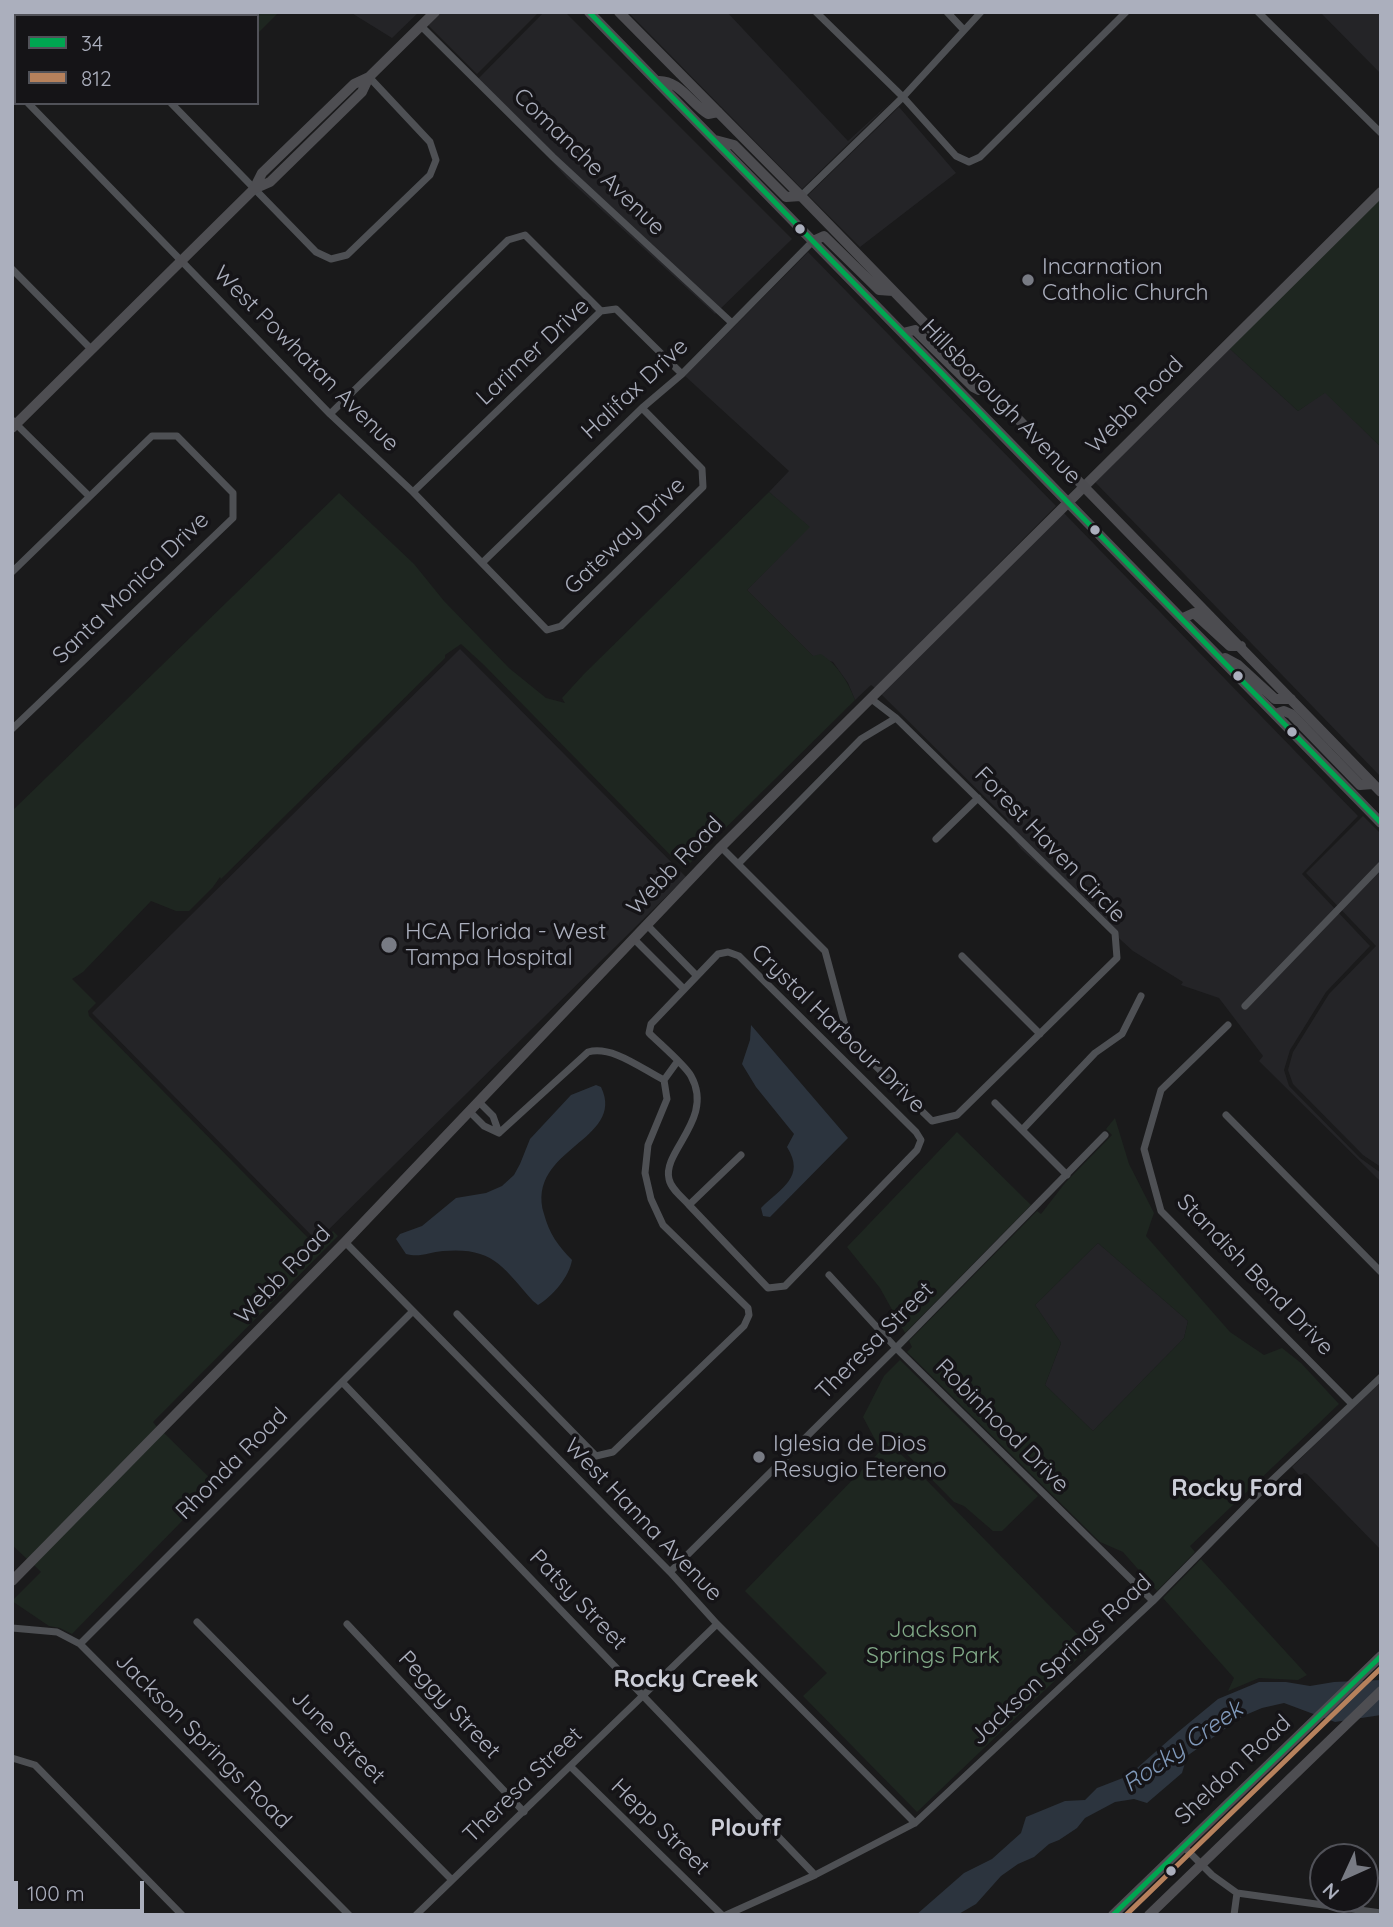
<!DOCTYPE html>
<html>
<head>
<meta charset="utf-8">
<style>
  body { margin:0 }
  #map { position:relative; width:1393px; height:1927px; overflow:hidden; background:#1a1a1b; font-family:Quicksand,sans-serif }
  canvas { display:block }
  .frame { position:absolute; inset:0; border:14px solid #abafbd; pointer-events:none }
  .legend { position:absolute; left:14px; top:14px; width:245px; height:91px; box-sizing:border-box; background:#151417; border:2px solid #515259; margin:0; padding:9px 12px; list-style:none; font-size:21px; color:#abafbd }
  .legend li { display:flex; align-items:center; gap:14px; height:35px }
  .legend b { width:35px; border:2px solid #515259 }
  .north { position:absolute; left:1309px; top:1843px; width:70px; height:70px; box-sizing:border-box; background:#151417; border:2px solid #515259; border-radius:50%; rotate:225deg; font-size:19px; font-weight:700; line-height:28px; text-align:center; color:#abafbd }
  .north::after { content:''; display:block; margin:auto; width:24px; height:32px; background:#787b84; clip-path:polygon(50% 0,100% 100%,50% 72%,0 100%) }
  .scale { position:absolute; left:14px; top:1881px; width:130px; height:32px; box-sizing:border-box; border:4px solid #abafbd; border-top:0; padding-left:9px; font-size:21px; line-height:24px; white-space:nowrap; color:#abafbd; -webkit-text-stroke:5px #151417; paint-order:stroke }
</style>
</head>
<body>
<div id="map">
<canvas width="1393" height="1927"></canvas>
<div class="frame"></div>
<ul class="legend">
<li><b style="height:9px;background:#00a651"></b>34</li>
<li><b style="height:9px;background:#b6815c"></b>812</li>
</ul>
<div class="north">N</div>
<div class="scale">100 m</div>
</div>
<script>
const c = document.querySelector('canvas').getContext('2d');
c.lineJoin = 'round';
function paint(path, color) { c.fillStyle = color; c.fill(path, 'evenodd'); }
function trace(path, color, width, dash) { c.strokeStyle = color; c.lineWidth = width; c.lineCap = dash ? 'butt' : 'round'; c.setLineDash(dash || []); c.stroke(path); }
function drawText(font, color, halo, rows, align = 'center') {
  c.font = font + ' Quicksand,sans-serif'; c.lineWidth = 7; c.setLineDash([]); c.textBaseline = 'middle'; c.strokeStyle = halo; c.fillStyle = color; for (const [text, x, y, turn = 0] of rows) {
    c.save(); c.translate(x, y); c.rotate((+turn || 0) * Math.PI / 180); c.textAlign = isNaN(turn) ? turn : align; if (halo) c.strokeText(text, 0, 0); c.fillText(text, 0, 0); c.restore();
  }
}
const built = new Path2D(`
  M350,12H419L392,38Z
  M441,12H539L477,74L428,25Z
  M544,12H565L792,239L715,314L567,178L478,79Z
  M628,12H727L848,141L893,100L802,189Z
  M1320,12H1381V74Z
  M899,107L956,173L860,247L808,195Z
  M808,252L1056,506L875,688L871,685L855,700L848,683L833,662L813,656L747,590L809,527L769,492L789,471L685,376Z
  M1229,348L1298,411L1325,392L1381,447V777L1094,481Z
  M1063,512L1358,816L1302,874L1370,946L1326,992L1290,1050L1284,1070L1289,1086L1360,1158L1381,1173V1182L1259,1061L1263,1056L1219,998L1181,985L1183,982L1133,951L1021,849L1012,837L1007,819L881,694Z
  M460,649L686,877L317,1241L92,1013Z
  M1363,816L1381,834V1167L1363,1155L1293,1084L1288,1070L1293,1052L1329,994L1376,946L1306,873Z
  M1098,1243L1188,1321L1184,1338L1093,1431L1045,1385L1061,1343L1035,1305Z
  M1381,1380V1550L1307,1474L1304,1473L1300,1476L1292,1467Z`);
const green = new Path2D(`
  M93,12H279L257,34V16H96Z
  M1381,198V447L1325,393L1298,411L1229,348Z
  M769,492L810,527L747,590L813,656L821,654C838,665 848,682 855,700L684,869L484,665L461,644L445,655V658L221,879L220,877L213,887L189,911H176L151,901L83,972L72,979L96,1003L88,1011L89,1016L314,1244H319L333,1231L338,1236L153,1422L157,1427L27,1559L12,1545V811L339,493L414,564L444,601L509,668L546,698L565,703L562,698L584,674Z
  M1115,1118L1129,1164L1154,1213L1146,1236L1230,1332L1264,1355L1282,1348L1301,1363L1339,1404L1190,1546L1195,1552L1157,1591L1123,1552L1100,1542L907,1352L912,1347L909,1341L1037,1211L1041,1214L1065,1183L1112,1135L1106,1129ZM1098,1243L1188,1321L1184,1338L1093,1431L1045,1385L1061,1343L1035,1305Z
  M957,1132L1031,1205L905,1333L880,1288L847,1247Z
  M900,1360L1038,1496L1002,1531H993L964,1506L954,1502L892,1439H888L879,1447L863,1417L884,1376Z
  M164,1433L217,1485L72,1634L60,1628L49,1626L12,1601L41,1572L34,1565Z
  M889,1442L1090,1647L917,1812L803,1696L827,1673L745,1591Z
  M1201,1559L1307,1675L1298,1680L1259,1678L1228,1691L1234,1678L1163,1598Z`);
const water = new Path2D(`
  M751,1025L848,1138L770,1217L763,1216L761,1208C781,1188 806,1177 787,1147L794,1134L756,1087L742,1064L750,1040Z
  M596,1085L601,1087C627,1141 525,1148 544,1214C549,1233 558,1246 572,1260C569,1277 553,1296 538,1305L533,1301C502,1266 493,1247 443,1251C429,1252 420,1258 406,1254L396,1239L400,1234L422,1226L456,1198L486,1193L502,1186L514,1175L520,1164L530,1139L571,1095Z
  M1381,1680V1715L1335,1722L1284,1703L1262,1708L1243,1716L1187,1756L1182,1773L1147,1803L1134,1799L1115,1802L1085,1818L1077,1828L1059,1840L1049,1844L1034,1857L1018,1864L1001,1876L976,1904L957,1915H916L964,1873L992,1859L1021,1833L1026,1817L1065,1801L1085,1800L1097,1788L1128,1776L1178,1732L1218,1699L1259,1682H1286L1310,1686L1334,1682Z`);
const street = new Path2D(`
  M83,12L87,16
  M816,12L903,97L956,156L969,162L980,157L1126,12
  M947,12L963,29
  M1258,12L1381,133
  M421,26L553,157L732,323
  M12,87L16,91
  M28,103L330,414L413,492L547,630L561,626L703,487L702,469L642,408
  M171,103L316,252L331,259L347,255L430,175L436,160L430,142L369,77
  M801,196L903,97L981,12
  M12,269L91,349
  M330,414L508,240L525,235L601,311
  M12,420L89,496
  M413,492L601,311L616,309L682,374
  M482,563L642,408L682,374L813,241
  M12,572L152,436H177L233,493V518L12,729
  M936,839L978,798
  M721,847L825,951L849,1040L932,1121L957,1115L1117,958L1115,933L896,718L870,698
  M738,864L861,739L896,718
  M647,925L697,976
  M634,939L684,989
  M962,956L1040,1034
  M1245,1006L1381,865
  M1228,1025L1161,1090L1144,1149L1161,1211L1352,1404
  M479,1102L493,1116L499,1133
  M995,1103L1067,1175
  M470,1112L484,1126L499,1133
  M1226,1115L1381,1272
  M1022,1130L1095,1053L1122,1034L1141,996
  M499,1133L588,1052C612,1045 642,1069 664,1080
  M689,1205C682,1197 671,1189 669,1179C662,1151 715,1119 691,1076C685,1065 660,1044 649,1033L651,1024L718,954L728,952L739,956L916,1132L921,1140L917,1150L785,1286L768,1288L689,1205L741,1155
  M345,1242L670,1572L717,1624L915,1823
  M829,1275L896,1348L1153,1601
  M457,1314L596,1456L613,1452L744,1326L749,1315L748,1308L663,1225L651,1199L645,1173L648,1145L667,1099L664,1080L677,1062
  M342,1382L815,1875
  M670,1572L896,1348L1105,1135
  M197,1622L451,1879
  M347,1624L524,1812
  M12,1628L57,1632L80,1644L349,1915
  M80,1644L412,1312
  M12,1758L35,1765L182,1915
  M571,1767L722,1915
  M1183,1846L1212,1875L1237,1893L1381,1913
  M416,1915L717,1624
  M726,1915L815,1875L915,1823L1153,1601L1269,1483L1381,1377
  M1234,1915L1237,1893`);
const secondary = new Path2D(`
  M254,189L270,182L362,92L369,77L435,12
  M12,428L254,189L262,173L354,84L369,77
  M12,1581L345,1242L721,847L1381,192
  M1113,1915L1381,1656
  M1149,1915L1381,1691`);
const primary = new Path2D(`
  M589,12L1381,823
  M619,12L801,196L1381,792
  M657,81C679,79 691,104 708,114L718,112
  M715,140L734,145L786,197L801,196
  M813,241L824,236L879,290L893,291
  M903,333L915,330L973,387L979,390L986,387
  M1183,618L1194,613L1230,646H1241
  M1225,658L1238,665L1275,699H1291
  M1275,714L1284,711L1291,714L1360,785L1373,784`);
const bus1 = new Path2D(`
  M589,12L1381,823
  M1113,1915L1381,1656`);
const bus2 = new Path2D(`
  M1126,1915L1381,1668`);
const markers = [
  [800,229,6,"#abafbd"],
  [1028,280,7,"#787b84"],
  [1095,530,6,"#abafbd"],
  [1238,676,6,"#abafbd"],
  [1292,732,6,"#abafbd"],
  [389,945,9,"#787b84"],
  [759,1457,7,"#787b84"],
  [1171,1871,6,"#abafbd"]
];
const streetNames = [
  ["Comanche Avenue",589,162,44],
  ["Larimer Drive",533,352,-43],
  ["West Powhatan Avenue",306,359,45],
  ["Halifax Drive",635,389,-43],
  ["Hillsborough Avenue",1001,402,46],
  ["Webb Road",1135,405,-45],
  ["Gateway Drive",625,536,-44],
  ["Santa Monica Drive",131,588,-44],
  ["Forest Haven Circle",1050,845,46],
  ["Webb Road",675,866,-46],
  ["Crystal Harbour Drive",838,1029,44],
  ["Webb Road",283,1275,-46],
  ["Standish Bend Drive",1255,1275,46],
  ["Theresa Street",875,1341,-45],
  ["Robinhood Drive",1002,1426,45],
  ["Rhonda Road",232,1464,-45],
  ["West Hanna Avenue",643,1520,46],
  ["Patsy Street",578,1600,46],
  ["Jackson Springs Road",1061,1660,-43],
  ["Peggy Street",449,1705,47],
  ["June Street",338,1737,45],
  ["Jackson Springs Road",203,1741,45],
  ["Sheldon Road",1233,1770,-43],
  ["Theresa Street",523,1785,-44],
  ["Hepp Street",660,1827,44]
];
const poiNames = [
  ["Incarnation",1042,267],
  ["Catholic Church",1042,293],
  ["HCA Florida - West",405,932],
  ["Tampa Hospital",405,958],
  ["Iglesia de Dios",773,1444],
  ["Resugio Etereno",773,1470]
];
const parkNames = [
  ["Jackson",933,1630],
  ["Springs Park",933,1656]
];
const neighbourhoodNames = [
  ["Rocky Ford",1237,1489],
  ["Rocky Creek",686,1680],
  ["Plouff",746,1829]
];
const waterNames = [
  ["Rocky Creek",1183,1747,-35]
];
paint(built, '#242427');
paint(green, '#1e2620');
paint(water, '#2c343e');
trace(street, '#4e5054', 7);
trace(secondary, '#4e4e52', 10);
trace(primary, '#4c4c50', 10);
trace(bus1, '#00a651', 5);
trace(bus2, '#b6815c', 5);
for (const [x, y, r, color] of markers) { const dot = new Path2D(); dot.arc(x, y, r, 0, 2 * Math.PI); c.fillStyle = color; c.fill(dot); trace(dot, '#151417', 2.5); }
drawText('23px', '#abafbd', '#151417', streetNames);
drawText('23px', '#abafbd', '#151417', poiNames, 'left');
drawText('23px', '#81a987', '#151417', parkNames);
drawText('bold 24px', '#ccced8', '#151417', neighbourhoodNames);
drawText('italic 24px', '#8099ba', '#151417', waterNames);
</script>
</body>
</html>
